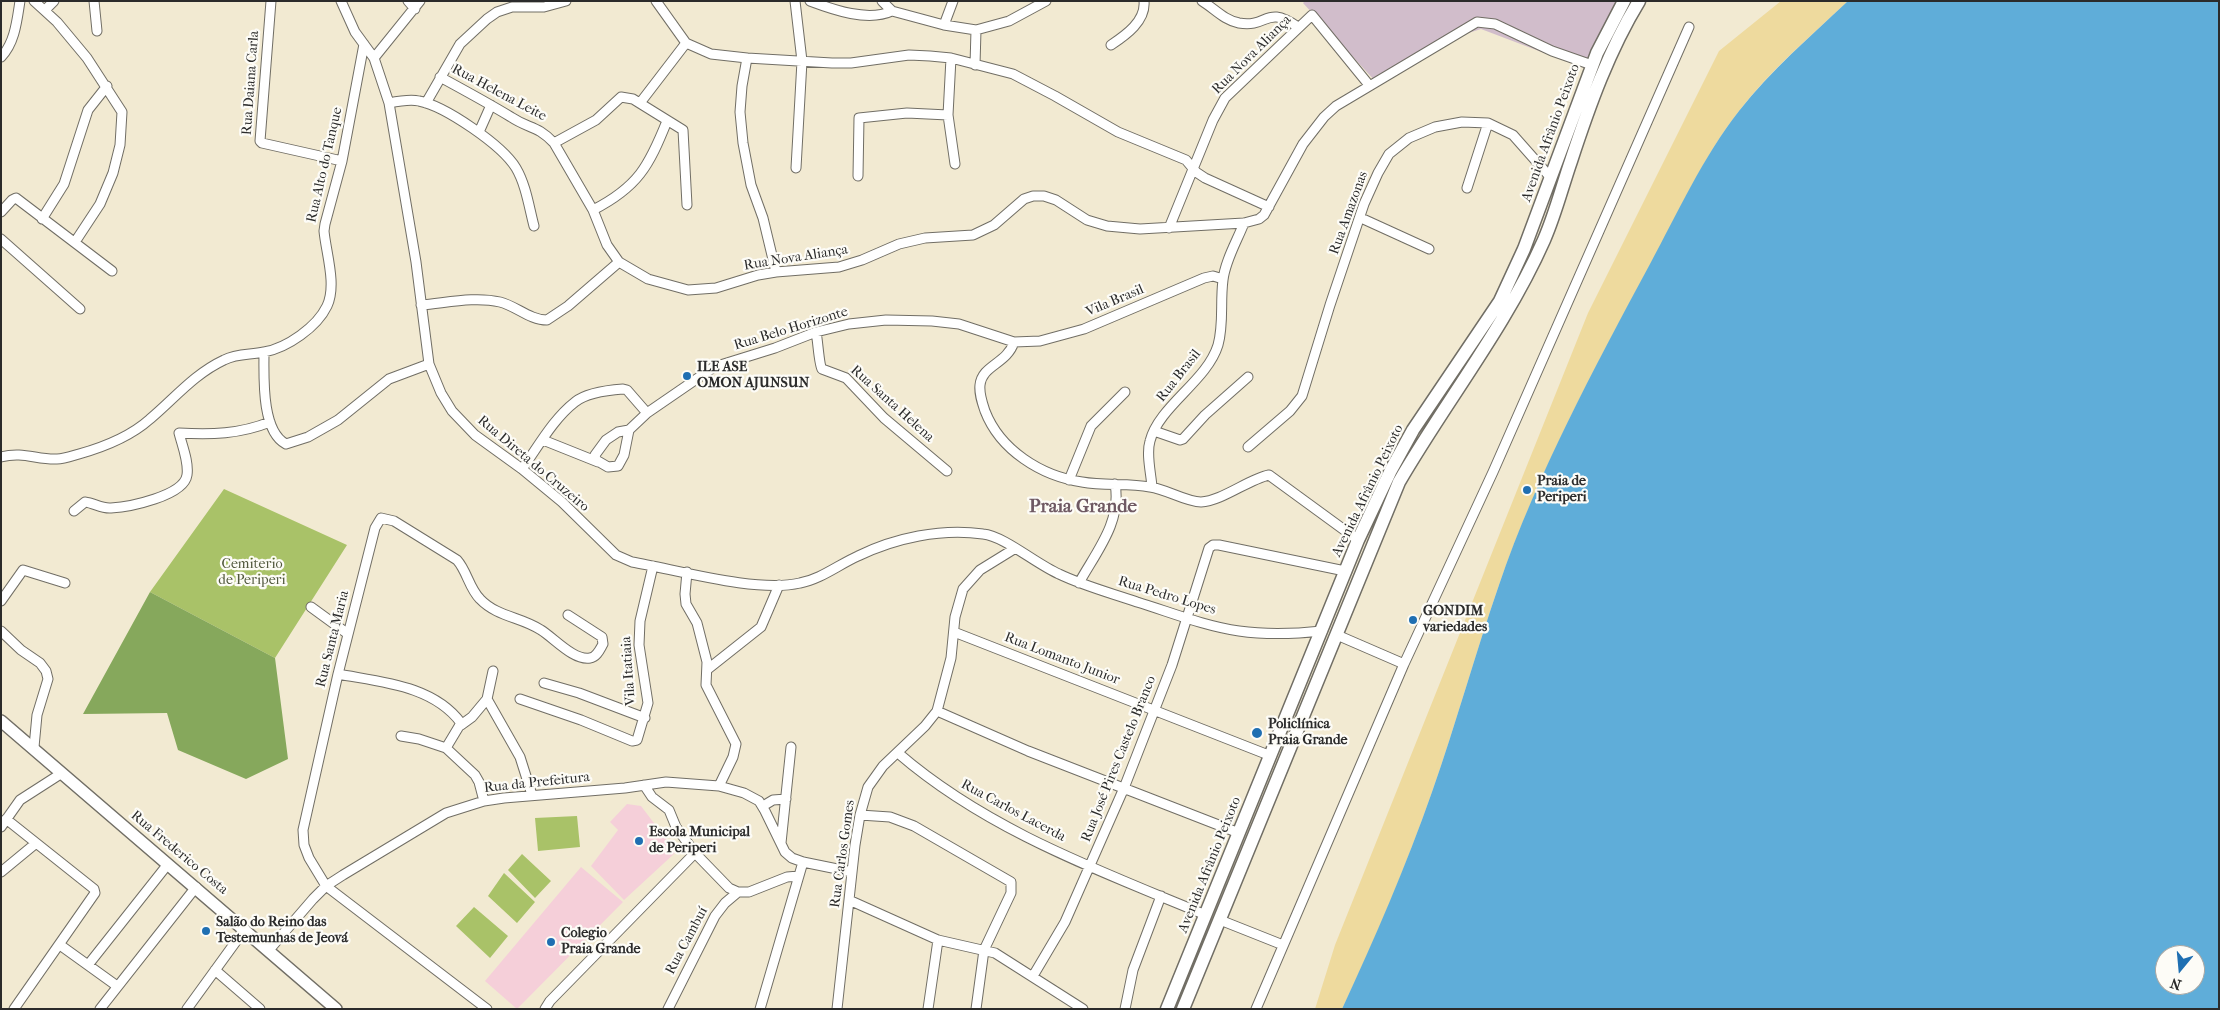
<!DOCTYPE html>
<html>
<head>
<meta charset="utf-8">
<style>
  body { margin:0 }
  #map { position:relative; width:2220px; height:1010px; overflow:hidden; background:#f2ead2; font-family:"IM FELL French Canon",serif }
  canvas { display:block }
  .frame { position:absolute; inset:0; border:2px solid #2b2b2b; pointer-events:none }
  .north { position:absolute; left:2155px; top:945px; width:50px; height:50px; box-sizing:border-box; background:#fdfcf7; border:1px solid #a9a8a5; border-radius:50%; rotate:197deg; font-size:14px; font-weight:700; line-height:20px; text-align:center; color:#2b2b2b }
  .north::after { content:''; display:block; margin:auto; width:18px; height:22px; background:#1f6fb2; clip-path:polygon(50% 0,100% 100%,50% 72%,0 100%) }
</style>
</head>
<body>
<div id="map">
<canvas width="2220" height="1010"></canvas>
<div class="frame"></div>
<div class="north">N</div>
</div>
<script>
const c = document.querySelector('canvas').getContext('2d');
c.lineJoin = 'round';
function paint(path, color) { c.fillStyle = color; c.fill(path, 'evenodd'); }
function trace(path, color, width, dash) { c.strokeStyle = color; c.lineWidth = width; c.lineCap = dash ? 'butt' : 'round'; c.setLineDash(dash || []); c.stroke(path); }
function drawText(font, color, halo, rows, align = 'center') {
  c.font = font + ' "IM FELL French Canon",serif'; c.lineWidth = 4.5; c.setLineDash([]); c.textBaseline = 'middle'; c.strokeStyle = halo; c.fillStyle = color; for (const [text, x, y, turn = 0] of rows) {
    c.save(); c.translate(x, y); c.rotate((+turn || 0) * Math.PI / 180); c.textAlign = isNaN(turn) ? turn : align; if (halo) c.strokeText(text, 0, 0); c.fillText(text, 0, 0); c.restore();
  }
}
const built = new Path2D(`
  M627,804L641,806L676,852L624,900L591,866L618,830L610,822Z
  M581,867L623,902L517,1009L485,981Z`);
const industrial = new Path2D(`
  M1305,1H1622L1589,70L1481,29L1459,36L1377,83L1303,3Z`);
const green = new Path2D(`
  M224,489L347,545L275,658L150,592Z
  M577,816L580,847L538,851L535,818Z
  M522,854L551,881L535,898L508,870Z
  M504,873L535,902L517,923L488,896Z
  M474,907L508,936L490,958L456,926Z`);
const forest = new Path2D(`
  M150,592L275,658L288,759L246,779L178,750L167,713L83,714Z`);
const sand = new Path2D(`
  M1781,1H1848C1811,36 1770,70 1739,111C1705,154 1682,206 1656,254C1598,361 1539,470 1499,585C1475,654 1456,724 1432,792C1406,866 1376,938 1342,1009H1315L1335,945L1588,313L1719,51Z`);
const water = new Path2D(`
  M1848,1H2219V1009H1342C1375,938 1406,866 1432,792C1456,724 1475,654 1499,585C1537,474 1594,368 1650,264C1677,214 1704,155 1739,111C1771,70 1811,36 1848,1ZM2165,955H2195V985H2165Z`);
const minor = new Path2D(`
  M34,1L57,22L87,58L122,112L120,145L113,173L100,204L75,242
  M94,1L97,31
  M271,1L260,141L262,143L342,161
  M341,1L355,32L374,58L389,103L416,262L429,364L441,393L452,411L475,435L522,469L562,502L616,555L632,562C678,570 756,593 800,583C821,579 838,565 858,556C895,538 941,528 983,534C1004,536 1036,564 1059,574C1084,586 1111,593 1137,602C1170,612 1204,626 1239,631C1267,635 1294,634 1322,631
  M408,1L415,9
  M656,1L686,43L711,54L747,58L832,63H851L909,55L930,56L951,58L1013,74L1055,96L1118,132L1186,160L1196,172L1205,178L1269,207
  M795,1L802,61L796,168
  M810,1C834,10 868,22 892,11
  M882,1L892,11L944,25L976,30L1009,21L1046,1
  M1202,1C1215,9 1224,20 1239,23C1269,28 1265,4 1298,27
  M45,10L54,1
  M944,25L953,1
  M1111,45C1126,35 1146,21 1144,1
  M1,57C15,43 17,20 20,1
  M374,58L420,1
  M747,58L742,86L740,112L743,143L751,185L763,218L776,272
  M951,58L948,115L955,164
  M975,65L976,30
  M440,77C464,90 488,103 511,117C529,129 537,125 554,143L593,210L607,245L619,262L648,279L688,290L716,288L758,275L776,272L839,267L862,260L899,244L925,238L973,235L994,225L1024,199L1033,196H1044L1056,200L1087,220L1107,226L1140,229L1244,223L1259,219L1264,215L1303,144L1324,117L1336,106L1477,22L1495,24L1552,51L1592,65
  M389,103C399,101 410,99 419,101C445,106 502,145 516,168C526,185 529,207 534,226
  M426,103L460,44L487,19L497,12L512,7H544L566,1
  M640,103L686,43
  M479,132L491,105
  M554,143L596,120L621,97L633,99L683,130L687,205
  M858,176L859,118L907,113L948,115
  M1467,188L1488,123
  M593,210C638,187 649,166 667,121
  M1,212L12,200L16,198L112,271
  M1361,218L1429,249
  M42,219L64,184L88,110L107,86
  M1169,228L1213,120L1225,98L1312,15L1369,85
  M1,239L80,309
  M421,305C446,303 475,296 500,302C516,306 530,320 547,320L568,306L619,262
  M816,332C818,341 819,365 822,369L846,378L884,418L947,471
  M1014,342C1007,364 982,365 980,385C979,394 982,402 985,411C1000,450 1041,476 1082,482C1104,486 1128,483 1150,487C1166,489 1186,502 1201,502C1222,501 1249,479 1269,475L1358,540
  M264,352C264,376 261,431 286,444L308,437L338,420L389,379L429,364
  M629,430L624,455L618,466L608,467L596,460L595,455L606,440L618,432L629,430L647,413
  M1154,431L1180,440L1183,439L1205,415L1248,377
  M543,440L598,462
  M1248,447L1290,411L1302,396L1330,305L1364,204L1378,173L1389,154L1409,138L1435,127L1462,122L1488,123L1513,135L1551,178
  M1,457C23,451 37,460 57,459C64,459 72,456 79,454C104,447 131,436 150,419C174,399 194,374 224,360C237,353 250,355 264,352C287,348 317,327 327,306C337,285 326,253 324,231L325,224L342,161L364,44
  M522,469C538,447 553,419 575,402C586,393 609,390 623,389L627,390L647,413L714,367L775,348L816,332L849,324L886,320L932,321L959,324L1014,342L1040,341L1084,329L1204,278L1213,276L1223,279
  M1069,480L1091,426L1125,392
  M1152,487C1151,473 1146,454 1150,441C1159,406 1207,381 1218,345C1224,324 1220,302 1223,280C1225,261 1237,241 1244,223
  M74,511L85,502C94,503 102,509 111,508C129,507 184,496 187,475C189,462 182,445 179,433C211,435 240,434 270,422
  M687,572L685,594L686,604L697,623L707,662L706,685L736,744L733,757L719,786
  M1079,583C1096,552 1122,522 1115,484
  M1,601L23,570L65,583
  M311,607L348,634
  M1,631L21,650L40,663L46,671L48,679L37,715L34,747
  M954,632L1271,756
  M1337,635L1404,664
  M708,669L761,627L779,585
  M338,674C380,682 433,685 461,723L446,748
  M544,683L579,693L645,718
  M487,699L520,757L532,795
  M520,699L581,720L632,741L637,740L648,703L639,645L640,621L653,566
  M937,711L1028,751L1239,833
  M461,725L472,717L487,699L493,671
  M401,736L419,739L446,748L475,775L479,782L484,801
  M898,753C987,830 1098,870 1206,915
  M644,785L652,797L669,810L676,827L695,853L729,888L738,892H749L787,877L799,876
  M763,806L773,800L786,799
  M860,815L890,817L914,826L1011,882V893L984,950L976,1009
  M6,819L94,889L95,893L14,1009
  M1,827L20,800L62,773
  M781,843L791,747
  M1,872L35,844
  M849,900L938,940L995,953L1083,1009
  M1220,920L1283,945
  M60,945L117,986
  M269,950L313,899L326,886L343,875L446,813L484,801L504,798L625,788L666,782L719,786L744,793L759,801L765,811L785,852L792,858L803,862L852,872
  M88,965L168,864
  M215,970L260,1009
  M1033,976L1065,922L1124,788L1172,665L1209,548L1213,545H1219L1345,571
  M100,1009L196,887
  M187,1009L245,929
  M487,1009L326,886L309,858L304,845L303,830L338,674L375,528L381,518L394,521L457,560C467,571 469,588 480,599C497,617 522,617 541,630C554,638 574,661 590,658C597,657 600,649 603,644L602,637L568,615
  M545,1009L550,1001L695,853
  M668,1009L715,916L725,903L738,892
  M760,1009L803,862
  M837,1009L855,845L860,815L868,787L883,766L925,726L937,711L951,658L955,617L963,589L980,570L1014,549
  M928,1009L938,940
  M1125,1009L1133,970L1161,896
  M1256,1009L1404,664L1493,472L1689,27`);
const secondary = new Path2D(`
  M1,721L336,1009`);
const primary = new Path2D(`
  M1167,1009L1358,540L1391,470L1413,430L1500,301L1524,249L1597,53L1624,1
  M1183,1009L1399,482C1446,401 1506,326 1544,240C1555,215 1562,187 1571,161C1589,106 1609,50 1639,1`);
const markers = [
  [687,376,5,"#1f6fb2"],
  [1527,490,5,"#1f6fb2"],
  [1413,620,5,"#1f6fb2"],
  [1257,733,6,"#1f6fb2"],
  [639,841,5,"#1f6fb2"],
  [206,931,5,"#1f6fb2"],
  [551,942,5,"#1f6fb2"]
];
const streetNames = [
  ["Rua Nova Aliança",1252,55,-45],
  ["Rua Daiana Carla",251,83,-86],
  ["Rua Helena Leite",499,93,28],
  ["Avenida Afrânio Peixoto",1551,133,-70],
  ["Rua Alto do Tanque",325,165,-77],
  ["Rua Amazonas",1349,213,-70],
  ["Rua Nova Aliança",796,258,-9],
  ["Vila Brasil",1115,301,-23],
  ["Rua Belo Horizonte",791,329,-17],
  ["Rua Brasil",1179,376,-52],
  ["Rua Santa Helena",892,404,42],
  ["Rua Direta do Cruzeiro",533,464,40],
  ["Avenida Afrânio Peixoto",1368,491,-64],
  ["Rua Pedro Lopes",1167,596,17],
  ["Rua Santa Maria",333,639,-76],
  ["Rua Lomanto Junior",1062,659,21],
  ["Vila Itatiaia",629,671,-94],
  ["Rua José Pires Castelo Branco",1119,759,-68],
  ["Rua da Prefeitura",537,783,-6],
  ["Rua Carlos Lacerda",1013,811,28],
  ["Rua Frederico Costa",179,853,40],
  ["Rua Carlos Gomes",843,854,-82],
  ["Avenida Afrânio Peixoto",1210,865,-68],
  ["Rua Cambuí",687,941,-62]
];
const poiNames = [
  ["ILE ASE",697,368],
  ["OMON AJUNSUN",697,384],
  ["Praia de",1537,482],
  ["Periperi",1537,498],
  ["GONDIM",1423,612],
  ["variedades",1423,628],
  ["Policlínica",1268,725],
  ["Praia Grande",1268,741],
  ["Escola Municipal",649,833],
  ["de Periperi",649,849],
  ["Salão do Reino das",216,923],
  ["Testemunhas de Jeová",216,939],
  ["Colegio",561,934],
  ["Praia Grande",561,950]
];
const parkNames = [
  ["Cemiterio",252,565],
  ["de Periperi",252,581]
];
const districtNames = [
  ["Praia Grande",1083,507]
];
paint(built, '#f5cfd9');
paint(industrial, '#d1bdcb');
paint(green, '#a9c268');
paint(forest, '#86a85c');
paint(sand, '#eeda9e');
paint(water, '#5fadd9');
trace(minor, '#716e65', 11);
trace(secondary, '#716e65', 14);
trace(primary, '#716e65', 15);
trace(minor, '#fff', 9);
trace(secondary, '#fff', 11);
trace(primary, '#fff', 12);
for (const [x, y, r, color] of markers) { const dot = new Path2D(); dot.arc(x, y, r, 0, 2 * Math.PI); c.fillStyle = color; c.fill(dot); trace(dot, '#fdfcf7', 2); }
drawText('14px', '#2b2b2b', '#fdfcf7', streetNames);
drawText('bold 14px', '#2b2b2b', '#fdfcf7', poiNames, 'left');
drawText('14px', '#51583d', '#fdfcf7', parkNames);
drawText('bold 19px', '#6f5963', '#fdfcf7', districtNames);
</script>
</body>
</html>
